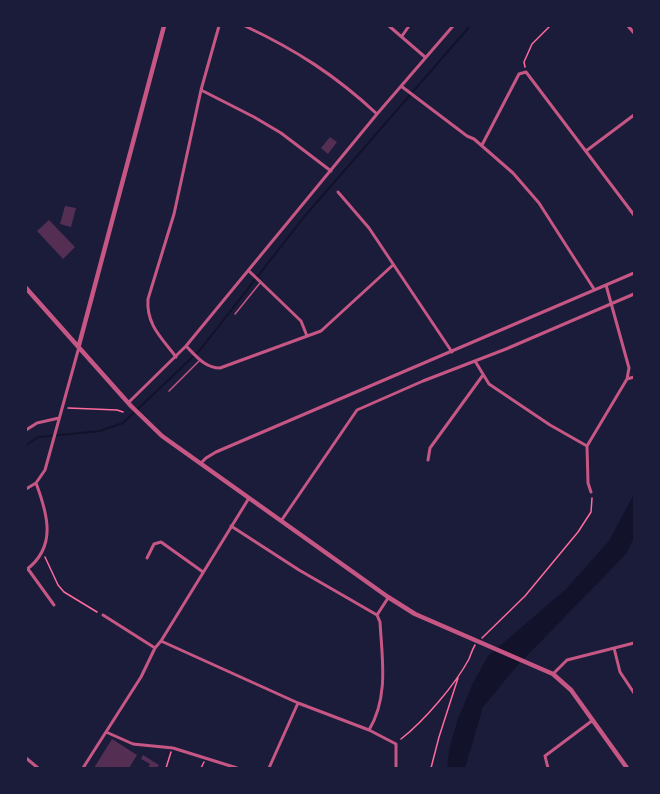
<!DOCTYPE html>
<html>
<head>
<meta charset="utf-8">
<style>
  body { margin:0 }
  #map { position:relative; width:660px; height:794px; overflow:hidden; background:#1b1b3a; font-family:Signika,sans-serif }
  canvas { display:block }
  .frame { position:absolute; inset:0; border:27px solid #1b1b3a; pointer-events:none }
</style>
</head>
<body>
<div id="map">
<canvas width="660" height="794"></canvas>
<div class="frame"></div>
</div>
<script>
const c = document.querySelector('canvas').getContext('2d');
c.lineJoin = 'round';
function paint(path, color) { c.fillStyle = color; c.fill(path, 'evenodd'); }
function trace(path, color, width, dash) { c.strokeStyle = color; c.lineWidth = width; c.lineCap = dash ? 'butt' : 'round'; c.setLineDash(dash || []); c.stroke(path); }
const water = new Path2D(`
  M634,494V537L626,554L516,667L483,707L465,768H447L450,745L458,719L473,683L488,656L566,589L609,541Z`);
const stream = new Path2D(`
  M26,445L39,437L100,431L123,423L200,350L304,217L470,26`);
const building = new Path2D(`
  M330,137L337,142L328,154L321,148Z
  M65,206L76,208L71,227L60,224Z
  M49,220L75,247L63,259L37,231Z
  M112,739L137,755L129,768H94Z
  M143,755L159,765L157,768H148L150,764L141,759Z`);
const path = new Path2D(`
  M525,67L524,62L532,44L550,26
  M68,408L117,410L123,412
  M45,557L58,585L64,592L97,612
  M482,638L525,596L578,532L591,512L592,498
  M401,739C424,721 455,685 469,659C471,654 472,650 475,645
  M166,768L171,752
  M201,768L204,762
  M431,768L439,737L458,678`);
const service = new Path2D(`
  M235,314L260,283
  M169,391L199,361`);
const minor = new Path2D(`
  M245,26C296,50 335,75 377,114
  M389,26L425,57
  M628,26L634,33
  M402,36L409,26
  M401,86L467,136L474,139L513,173L539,203L594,289
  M201,90L254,117L281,133L331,171
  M482,145L519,74L526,72L634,215
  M586,151L634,115
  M338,192L369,228L452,352
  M249,271L301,321L307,336
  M606,285L629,368L627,379
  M186,346C196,356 205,368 220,368L321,331L393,265
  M176,357C162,338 146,325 148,299L174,214L201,90L219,26
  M475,361L489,384L550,425L587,446
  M128,403L186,346L377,114L453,26
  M26,430L37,423L59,418
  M428,460L430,448L483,375
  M201,463L206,458L216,452L634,273
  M26,489L36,483L45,470L79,347
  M591,492L588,483L587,446L627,379L634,377
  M281,521L357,410L423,381L506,349L634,294
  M231,526L299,570L377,615
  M147,558L154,544L161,542L203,572
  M28,569L54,605
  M26,570C57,547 48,515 36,483
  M103,615L155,648
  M161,641L298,703L369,730L396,744V768
  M614,648L620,672L634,693
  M553,674L567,660L634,643
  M369,730C389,697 382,658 380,622L377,615L388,598
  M106,732L133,744L173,748L237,768
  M26,758L38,768
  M83,768L141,677L155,648L161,641L249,498
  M269,768L298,703
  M548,768L545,756L593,720`);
const tertiary = new Path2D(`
  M26,288L131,406L162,436L388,597L415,614L553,674L571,690L627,768
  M79,345L164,26`);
paint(water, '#12122b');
trace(stream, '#12122b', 2);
paint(building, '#542f53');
trace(path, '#ff6b9d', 1.5);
trace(service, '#c65784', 1.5);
trace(minor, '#c65784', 3);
trace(tertiary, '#c65784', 4.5);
</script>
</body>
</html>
